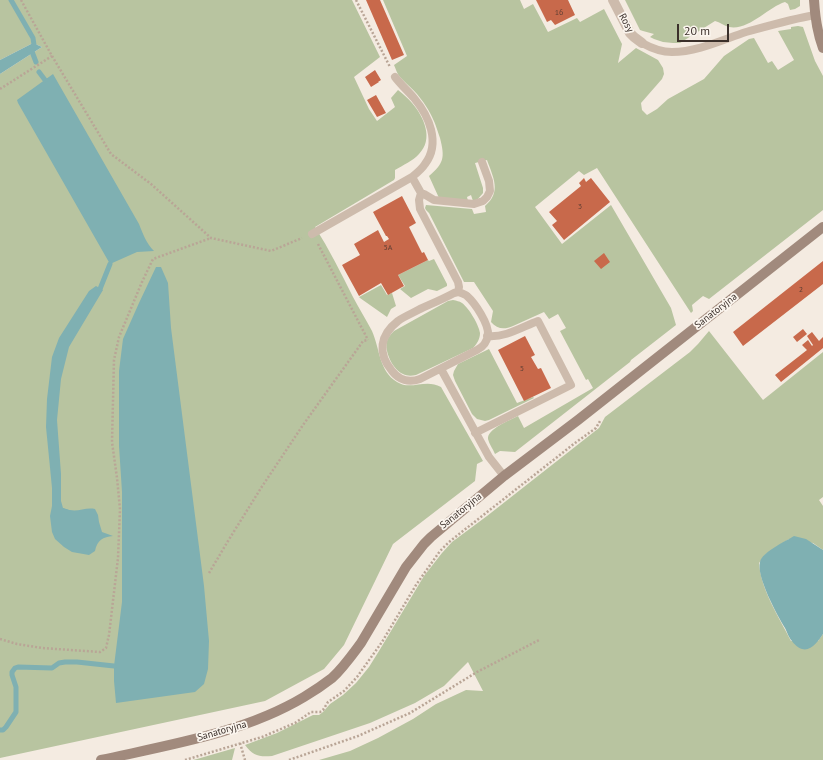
<!DOCTYPE html>
<html>
<head>
<meta charset="utf-8">
<style>
  body { margin:0 }
  #map { position:relative; width:823px; height:760px; overflow:hidden; background:#f4ebe1; font-family:"PT Sans",sans-serif }
  canvas { display:block }
  .scale { position:absolute; left:677px; top:24px; width:52px; height:18px; box-sizing:border-box; border:2px solid #3b302b; border-top:0; padding-left:5px; font-size:12px; line-height:14px; white-space:nowrap; color:#3b302b; -webkit-text-stroke:3px #fbf5ee; paint-order:stroke }
</style>
</head>
<body>
<div id="map">
<canvas width="823" height="760"></canvas>
<div class="scale">20 m</div>
</div>
<script>
const c = document.querySelector('canvas').getContext('2d');
c.lineJoin = 'round';
function paint(path, color) { c.fillStyle = color; c.fill(path, 'evenodd'); }
function trace(path, color, width, dash) { c.strokeStyle = color; c.lineWidth = width; c.lineCap = dash ? 'butt' : 'round'; c.setLineDash(dash || []); c.stroke(path); }
function drawText(font, color, halo, rows, align = 'center') {
  c.font = font + ' "PT Sans",sans-serif'; c.lineWidth = 3.5; c.setLineDash([]); c.textBaseline = 'middle'; c.strokeStyle = halo; c.fillStyle = color; for (const [text, x, y, turn = 0] of rows) {
    c.save(); c.translate(x, y); c.rotate((+turn || 0) * Math.PI / 180); c.textAlign = isNaN(turn) ? turn : align; if (halo) c.strokeText(text, 0, 0); c.fillText(text, 0, 0); c.restore();
  }
}
const green = new Path2D(`
  M0,0H352L380,57L354,77L369,109L377,121L395,107L391,98L398,90C403,94 408,98 412,103C424,117 434,139 419,154C413,161 403,165 395,170V178L394,180L315,227C329,249 341,273 353,297C359,308 366,320 372,331C380,349 379,371 397,382C411,391 425,378 441,387L483,461L477,464L475,481L393,544L344,645L324,669L265,701L0,758V74L42,47L33,43L0,60Z
  M383,0H520L524,9L533,4L548,32L577,18L580,22L604,9L622,44L618,63L636,48L658,60L663,68L664,74L662,79L641,103L642,110L647,115L657,109L668,99L704,79L724,56L749,39L754,38L768,63L772,61L778,70L794,60L778,31L791,29V27L798,26L803,27L815,61L823,76V210L709,299L703,296L692,305L693,311L691,313L597,168L584,175L579,171L535,207L562,244L611,205L671,308L676,325L631,360L630,362L515,452L500,451L495,454C493,449 489,444 488,439C487,429 510,420 518,416L524,428L593,388L588,379L586,380L560,331L566,328L558,314L549,319L544,312L513,326C504,330 497,329 491,322L493,311L474,282H464L429,213L426,210L425,208L426,205L472,209L474,214L486,212L485,206C502,192 493,177 487,160L475,163L483,188V193L477,200L473,201L471,195L467,197L468,201L439,198L429,176C444,163 445,158 440,138C434,119 430,110 417,94C412,88 405,83 400,77C397,74 396,69 394,65L407,56Z
  M625,0H800V6L795,9L790,10L788,4L785,2C768,7 749,31 729,27C724,26 720,22 715,21L680,43H673L663,42L654,39L650,37L654,34L643,31L640,30Z
  M434,259L447,284V286L437,291L428,289L411,298L400,289L405,286L398,275L428,260L429,261Z
  M381,285L387,295L392,293L396,306L391,309L387,317L360,298L359,297Z
  M453,300C457,301 459,301 462,303C469,308 479,325 480,333C480,339 477,344 473,348L416,375C411,376 407,376 403,374C393,370 384,351 387,341C388,337 391,334 394,331L448,301Z
  M709,331L763,400L823,352V497L819,500L823,506V550L813,543L789,539L766,554L759,563C761,590 779,617 791,641H818L823,634V760H319L350,751L378,738L413,719L436,704L466,690L483,691L468,662L444,686L415,703L370,723L272,756C259,757 253,756 245,745L277,733L313,715H319L323,712L330,704L343,695L356,683L369,667L379,651L424,576L442,553L452,542L487,516L599,428L605,417L690,352L698,344Z
  M489,349L517,403L533,397L534,398L489,420L485,421L477,419L472,414L455,381L453,375L454,371L458,364Z
  M235,748L232,760H193L197,759Z`);
const water = new Path2D(`
  M33,43L42,47L0,74V60Z
  M53,74L139,224C143,234 146,243 154,251L137,252L110,264L18,103L17,100Z
  M156,267H161L168,283L171,328L204,586L209,641L208,669L204,684L195,692L116,703L114,681V666L122,602V492L119,446V371L123,339L139,303Z
  M96,286L103,290L69,347L61,379L57,420L61,474V501L63,508C64,508 69,510 70,510C78,512 86,507 95,509L98,515L99,522L102,532L113,536C103,537 97,540 95,551L89,555L72,552L64,547L55,539L52,532L50,516L52,506V488L46,427L47,399L52,357L59,338L89,291Z
  M794,536L806,539L823,550V634C819,640 811,652 802,649C798,648 794,644 792,641C789,638 787,632 785,628C777,615 756,576 760,562C762,552 786,541 794,536Z`);
const stream = new Path2D(`
  M11,0L33,38L34,45L32,48
  M29,50L31,49L36,62
  M39,72L45,80
  M100,289L110,264
  M0,730H3L6,727L16,712V687L12,675V672L15,668L18,667L52,668L59,663L65,662H77L114,666`);
const building = new Path2D(`
  M366,0H380L404,55L392,60Z
  M536,0H568L575,15L555,25L551,20L547,22Z
  M375,70L381,80L378,82H379L371,87L365,77Z
  M376,95L386,113L377,117L367,100Z
  M584,178L586,182L591,178L610,202L564,240L552,225L557,221L549,212L581,186L579,183Z
  M402,196L416,223L409,227L422,253L424,252L428,260L398,275L404,286L388,295L381,283L359,296L342,265L360,255L354,244L378,230L384,242L389,239L387,236H386L373,212Z
  M604,253L610,262L601,269L594,261Z
  M823,261V284L743,346L733,332Z
  M803,329L807,334L797,342L793,337Z
  M812,332L819,341L823,337V348L781,382L775,375L807,350L802,345L808,340L812,346L813,345L807,336Z
  M525,336L535,355L531,357L538,369L541,368L551,388L524,401L498,350Z`);
const path = new Path2D(`
  M21,0L52,56L111,154L151,184L211,238L271,251L302,238
  M356,0L390,67
  M0,89L52,56
  M318,244L368,340
  M209,573L228,541L261,488L303,425L361,344L363,341L368,340
  M0,639L17,644L42,648L100,652L106,648L109,635L118,558L120,509L117,478L112,442L114,360L119,337L142,282L153,259L211,238
  M240,743L245,760
  M185,760L262,737L295,723L311,712H320L323,710L328,702L344,691L357,677L382,642L416,585L440,551L449,542L575,443L596,428L600,421
  M289,760L358,736L410,713L477,672L539,640`);
const lane = new Path2D(`
  M642,43C651,48 662,52 672,52C697,52 722,40 746,32C768,26 792,19 815,15
  M395,77C401,85 408,91 414,98C429,116 441,143 425,164C422,169 417,173 412,177
  M421,193L424,194L434,200L474,204L483,201L487,197L490,191L489,181L482,162
  M312,234L412,177L421,193L419,200L420,209L458,282L459,287L458,292
  M458,292C461,293 465,294 467,296C475,303 489,324 488,335C487,342 483,347 477,350L420,379C409,383 399,380 392,371C377,353 380,335 398,321C405,316 413,313 420,309C431,304 443,299 454,293Z
  M441,369L489,457L504,476
  M475,433L571,385L538,321C522,327 505,338 487,336`);
const street = new Path2D(`
  M613,0L630,33L634,37L642,43`);
const secondary = new Path2D(`
  M814,0C815,17 817,32 823,48
  M101,760C168,745 244,733 304,697C314,691 323,685 332,678C343,668 352,655 361,643L406,567L424,544L431,537L504,476L578,420L823,227`);
const numberNames = [
  ["16",559,13],
  ["3",580,207],
  ["5A",388,248],
  ["2",801,290],
  ["5",522,369]
];
const streetNames = [
  ["Rosy",626,23,61],
  ["Sanatoryjna",716,311,-38],
  ["Sanatoryjna",461,511,-39],
  ["Sanatoryjna",222,731,-16]
];
paint(green, '#b8c4a0');
paint(water, '#7fb0b2');
trace(stream, '#7fb0b2', 5);
paint(building, '#c8694b');
trace(path, '#b9a596', 2.5, [2, 2]);
trace(lane, '#cdbbac', 8);
trace(street, '#cdbbac', 10);
trace(secondary, '#a18a7d', 10);
drawText('8px', '#5e3e33', null, numberNames);
drawText('10px', '#3b302b', '#fbf5ee', streetNames);
</script>
</body>
</html>
